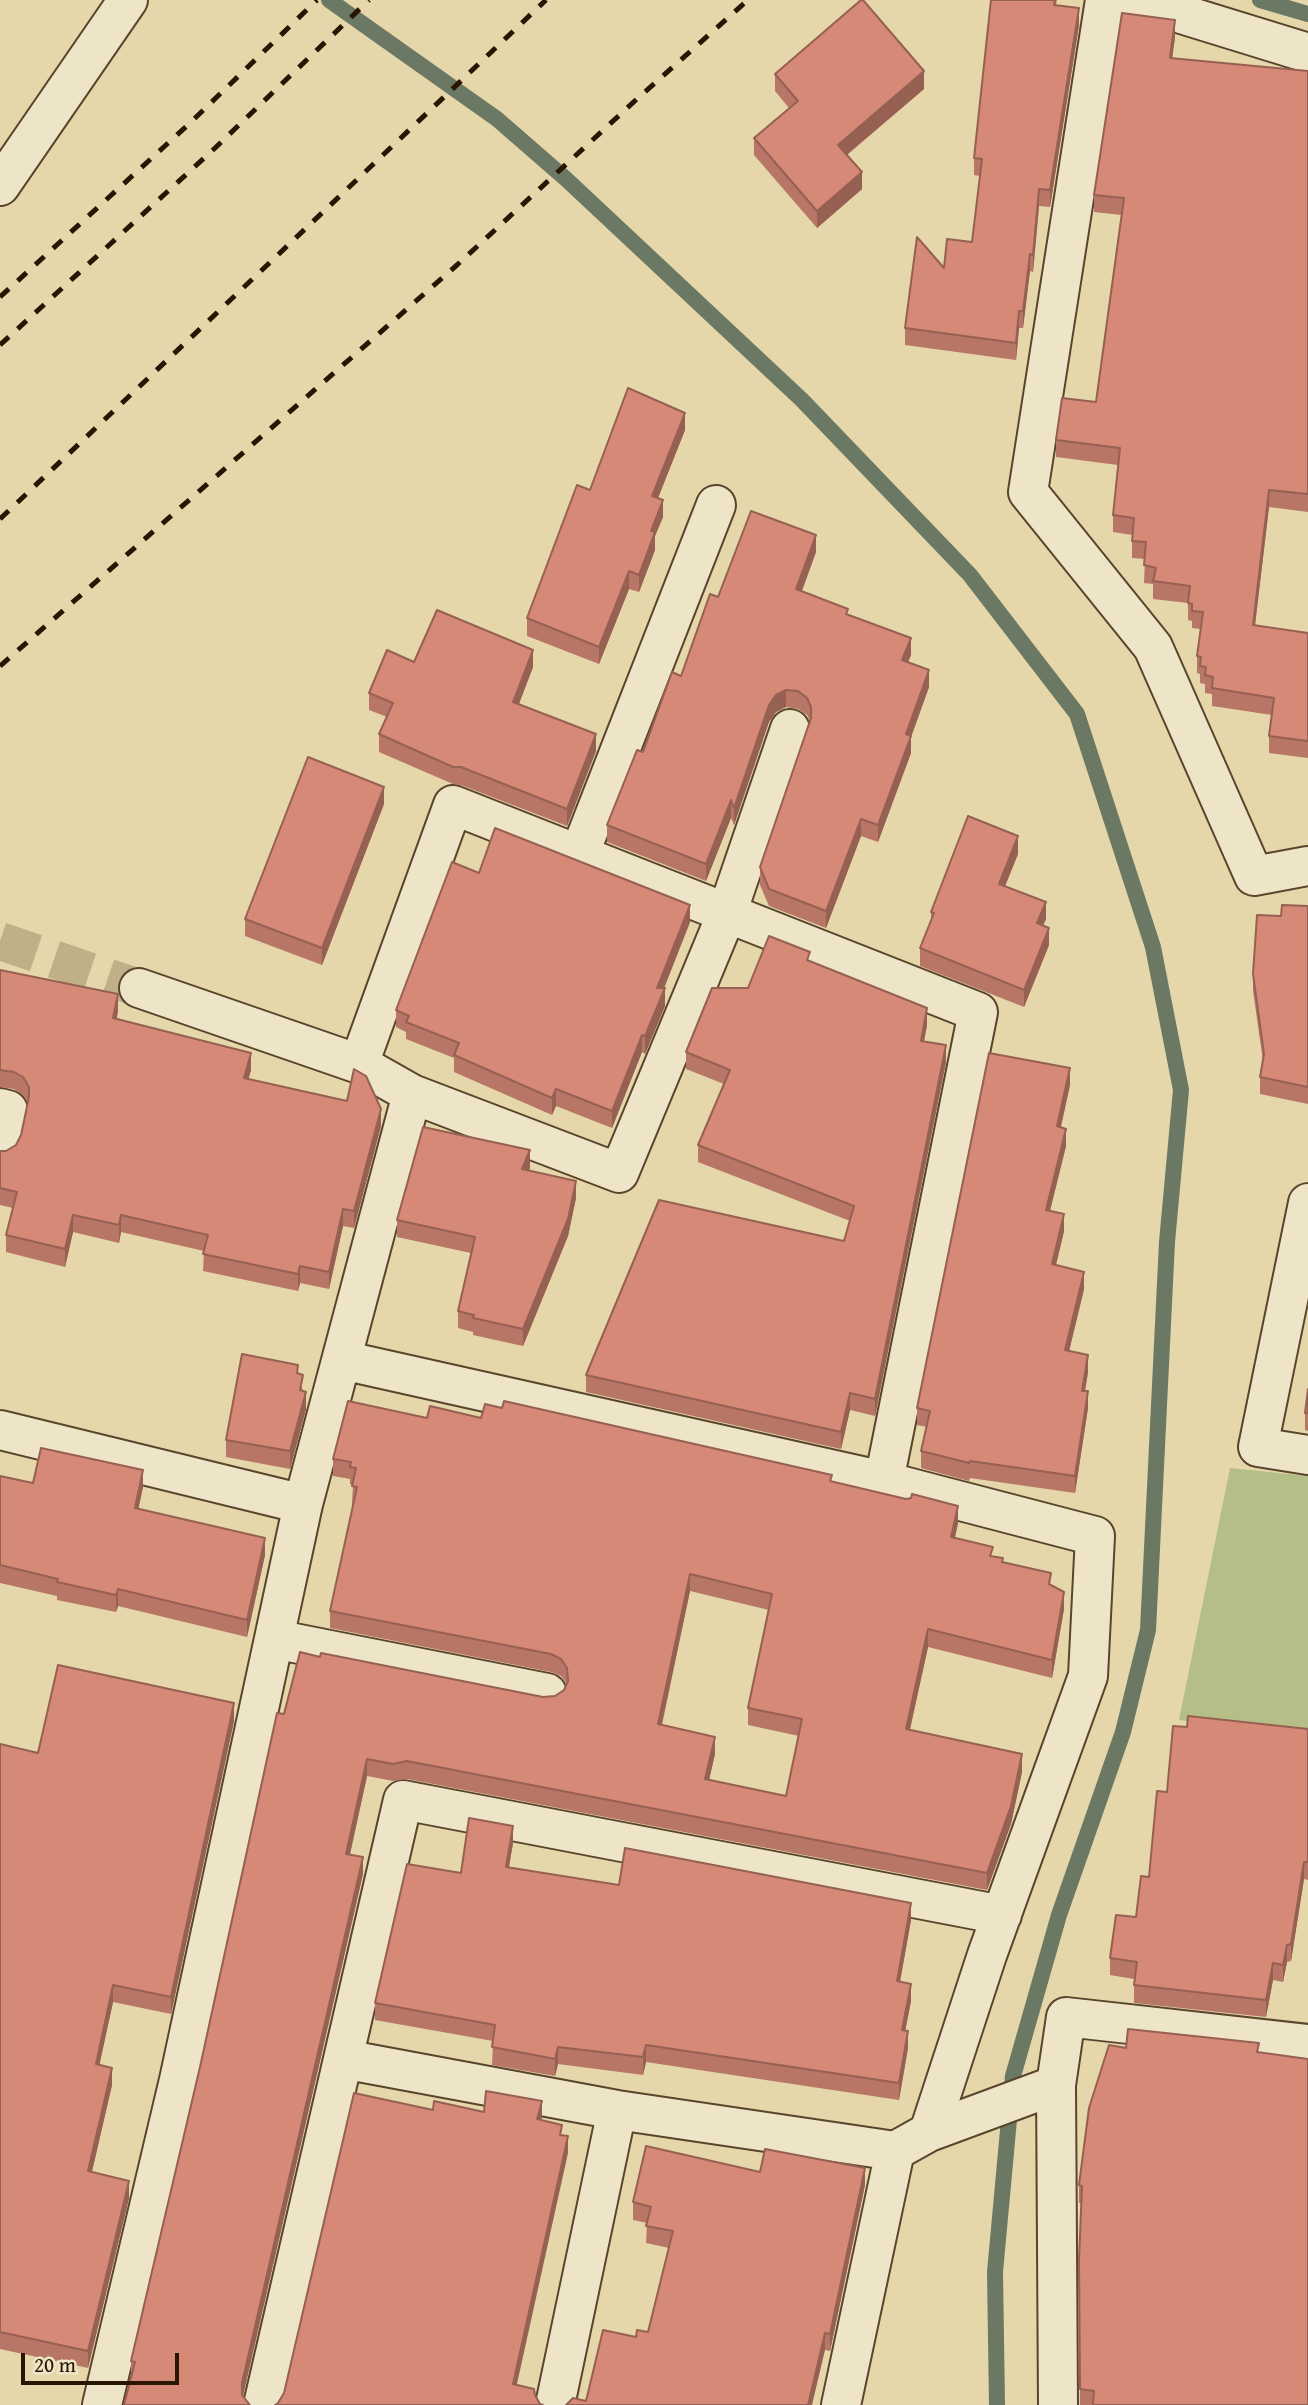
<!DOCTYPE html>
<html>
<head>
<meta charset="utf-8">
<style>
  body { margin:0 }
  #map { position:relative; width:1308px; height:2405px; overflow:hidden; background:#e5d7aa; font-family:"Gentium Book Plus",serif }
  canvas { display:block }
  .scale { position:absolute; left:21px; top:2353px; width:158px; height:32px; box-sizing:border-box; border:4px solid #2a1402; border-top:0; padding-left:9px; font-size:21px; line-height:24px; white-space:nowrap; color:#2a1402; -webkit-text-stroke:5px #eee5c8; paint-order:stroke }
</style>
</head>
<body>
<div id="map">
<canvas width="1308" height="2405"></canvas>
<div class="scale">20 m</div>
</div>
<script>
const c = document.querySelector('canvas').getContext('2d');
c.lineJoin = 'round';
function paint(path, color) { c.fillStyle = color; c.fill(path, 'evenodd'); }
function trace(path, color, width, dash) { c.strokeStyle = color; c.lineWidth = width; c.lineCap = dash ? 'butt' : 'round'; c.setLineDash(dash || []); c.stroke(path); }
const green = new Path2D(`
  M1230,1468L1308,1476V1738L1179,1720Z`);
const stream = new Path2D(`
  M329,0L497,119L566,179L802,400L970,575L1077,714L1153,947L1181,1090L1167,1242L1148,1630L1123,1732L1059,1915L1013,2076L995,2272L997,2405
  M1260,0L1308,14`);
const streetTunnel = new Path2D(`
  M0,941L139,988`);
const street = new Path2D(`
  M1105,0L1028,492L1153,647L1254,876L1308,866
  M1136,0L1308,53
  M0,186L128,0
  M579,855L716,505
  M139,988L359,1064
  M412,1094L619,1173L727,913L790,729
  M0,1108L8,1110L0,1147
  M1308,1203L1258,1447L1308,1455
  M342,1360L884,1481L1095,1536L1088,1676L987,1955L929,2132
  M0,1430L303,1504
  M274,1639L547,1693
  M343,2059L617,2110L895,2151L929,2132L1056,2085L1066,2017L1308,2044
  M1056,2085L1058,2405
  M102,2405L179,2080L303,1504L412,1094L359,1064L453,805L978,1012L884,1481
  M263,2405L403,1800L1002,1915
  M555,2405L617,2110
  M841,2405L895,2151`);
const rail = new Path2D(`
  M0,297L190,123L317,0
  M0,345L214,149L369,0
  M0,519L546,0
  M0,666L457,265L638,98L748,0`);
const wall = new Path2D(`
  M991,0H1057L1056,5L1079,25L1050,207L1039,206L1033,272L1030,271L1023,328H1019L1016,360L905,345V328L944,268L972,242L980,176L974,175V158Z
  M1175,37L1172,58L1308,71V512L1269,507L1255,625L1308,633V758L1269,753V736L1272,715L1212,706V694L1205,693V684L1200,683V674L1197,673V656L1201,629L1192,628V621L1188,620V603L1153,599V584L1144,583L1145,559L1132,558V535L1113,532V515L1118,465L1056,457V440L1096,402L1122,215L1094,212V195Z
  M775,74L924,89L847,155L862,189L817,228L754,155V138L789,108L775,91Z
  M685,430L658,498L663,517L655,536V550L639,592L629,589L599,664L527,636V618L590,490Z
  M816,552L802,591L848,615L911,655L908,662L929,687L911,737V753L878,842L861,836L826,928L769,906L760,885V867L810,721L807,715L798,709L786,707L776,712L769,722L734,825L731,818L706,881L607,842V825L681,676L718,597Z
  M414,662L533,667L519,704L596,751L567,826L461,785L453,784L379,752V734L387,717L369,710V693Z
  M384,804L322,965L245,936V919Z
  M1018,854L1005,886L1046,919L1043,925L1049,945L1024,1007L920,966V948L931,922V912Z
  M479,873L690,922L664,988L665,1006L645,1054L642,1052L612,1128L556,1106L552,1115L454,1072V1058L406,1039V1032L396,1027V1010Z
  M1308,906V1104L1260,1094V1077L1263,1061L1253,991V974L1281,916Z
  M810,961L927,1025L924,1041L946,1062L875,1416L850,1410L841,1449L586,1392V1375L844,1241L850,1221L698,1162V1145L724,1084L686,1069V1052L748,988Z
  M0,970L118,1011L117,1018L251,1070L248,1079L381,1126L354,1228L343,1226L329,1289L300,1283L298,1291L203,1271L204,1251L121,1232L119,1243L73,1232L65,1267L6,1252V1235L13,1208L0,1205V1151H6L16,1145L21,1135L28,1103L23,1095L14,1089L0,1087Z
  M1070,1085L1061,1127L1066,1146L1050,1210L1064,1231L1056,1265L1084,1289L1069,1351L1088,1372L1085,1391L1088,1408L1075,1493L970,1478L969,1481L921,1468V1451L927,1427L917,1425V1408Z
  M530,1168L529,1170L576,1198L568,1236L523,1346L473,1335V1332L458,1328V1311L471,1253L397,1237V1220Z
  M298,1374L303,1391L306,1409L290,1469L226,1457V1440Z
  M1308,1389V1431L1305,1430V1413Z
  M427,1418H481L832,1482L958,1523L955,1538L1051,1585L1064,1609L1052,1678L928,1647L910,1730L1022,1772L1011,1824L987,1890L407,1779L393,1781L367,1776L350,1855L363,1874L243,2395L249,2404L131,2377V2361L284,1714L320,1657L543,1697L555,1696L564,1690L567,1684L561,1676L551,1672L330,1628V1611L353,1504L352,1503L353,1485L350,1484V1479L333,1476V1459ZM690,1591L769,1610L748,1708V1725L799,1736L786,1796L709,1780L715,1754L662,1725Z
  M0,1476L33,1483L143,1487L138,1509L265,1555L247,1637L118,1606L116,1612L57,1600V1596L0,1583Z
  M234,1721L171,2014L113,2002L99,2065L112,2085L92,2172L129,2198L88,2368L0,2349V1744L38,1753Z
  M1308,1729V1880L1304,1879L1291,1961L1287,1962L1283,1982L1273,1980L1266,2017L1134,2003V1979L1110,1975V1958L1136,1917L1149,1877L1167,1792Z
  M513,1843L509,1867L619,1885L911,1920L900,1982L911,2001L905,2031L908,2048L899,2100L646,2062L643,2075L558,2064L555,2076L492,2065L493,2041L375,2020V2003L461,1873Z
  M1126,2048L1259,2052L1308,2405H1080L1079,2260L1081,2203H1079V2185Z
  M760,2172L865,2185L830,2351L825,2350L586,2401L636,2337L648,2332L669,2248L646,2243L647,2223L633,2220V2202Z`);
const shadedWall = new Path2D(`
  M1079,8V25L1050,207V190Z
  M1175,20V37L1170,75V58Z
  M924,71V89L838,162V145Z
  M862,172V189L817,228V211Z
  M1039,189V206L1033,272V255Z
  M1030,254V271L1023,328V311Z
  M1019,311V328L1016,360V343Z
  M685,413V430L652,513V496Z
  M1269,490V507L1253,642V625Z
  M663,500V517L655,536V550L639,592V575L651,531Z
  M816,535V552L796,606V589Z
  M629,571V589L599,664V647Z
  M911,638V655L902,677V660Z
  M533,650V667L513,719V702Z
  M929,670V687L911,737V753L878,842V825L906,734Z
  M786,690V707L776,712L769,722L734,825V808L769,705L776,695Z
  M596,734V751L567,826V809Z
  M384,787V804L322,965V948Z
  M731,800V818L706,881V864Z
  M861,819V836L826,928V911Z
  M1018,836V854L999,901V884Z
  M1046,902V919L1037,940V923Z
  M690,905V922L657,1006V988Z
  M1049,928V945L1024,1007V990Z
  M665,988V1006L645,1054V1036Z
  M118,994V1011L113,1035V1018Z
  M927,1008V1025L921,1058V1041Z
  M642,1035V1052L612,1128V1111Z
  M946,1045V1062L875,1416V1399Z
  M251,1053V1070L244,1095V1078Z
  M1070,1068V1085L1057,1143V1126Z
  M556,1089V1106L552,1115V1098Z
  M381,1109V1126L354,1228V1211Z
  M1066,1129V1146L1046,1227V1210Z
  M530,1150V1168L522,1186V1169Z
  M576,1181V1198L568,1236L523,1346V1329Z
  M343,1209V1226L329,1289V1272Z
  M1064,1214V1231L1052,1281V1264Z
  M73,1215V1232L65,1267V1249Z
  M121,1215V1232L119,1243V1225Z
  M300,1266V1283L298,1291V1274Z
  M1084,1272V1289L1065,1368V1350Z
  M1088,1355V1372L1082,1408V1391Z
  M1088,1391V1408L1075,1493V1476Z
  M306,1392V1409L290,1469V1451Z
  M850,1393V1410L841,1449V1432Z
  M143,1470V1487L135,1525V1508Z
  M958,1506V1523L951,1554V1537Z
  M265,1538V1555L247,1637V1620Z
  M690,1574V1591L658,1741V1724Z
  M118,1589V1606L116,1612V1595Z
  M1064,1592V1609L1052,1678V1660Z
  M928,1629V1647L906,1746V1729Z
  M234,1703V1721L171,2014V1997Z
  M715,1737V1754L705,1797V1779Z
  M1022,1754V1772L1011,1824L987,1890V1873Z
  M367,1759V1776L346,1871V1854Z
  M513,1826V1843L506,1884V1867Z
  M363,1857V1874L242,2400V2383Z
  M1304,1862V1879L1291,1961V1944Z
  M911,1903V1920L897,1998V1981Z
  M1287,1945V1962L1283,1982V1965Z
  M1273,1963V1980L1266,2017V2000Z
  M911,1984V2001L902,2047V2030Z
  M113,1985V2002L96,2081V2064Z
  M908,2031V2048L899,2100V2083Z
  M646,2045V2062L643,2075V2057Z
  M558,2047V2064L555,2076V2059Z
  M112,2068V2085L88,2188V2171Z
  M542,2101V2118L537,2136V2119Z
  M568,2136V2153L513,2402V2384Z
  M865,2168V2185L830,2351V2334Z
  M129,2181V2198L88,2368V2351Z
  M825,2333V2350L812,2405H808Z`);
const building = new Path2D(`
  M861,0H863L924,71L838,145L862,172L817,211L754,138L798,101L775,74Z
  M991,0H1055L1054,5L1079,8L1050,190L1039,189L1033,255L1030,254L1023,311H1019L1016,343L905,328L917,237L944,268L947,239L972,242L982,159L974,158Z
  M1122,13L1175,20L1170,58L1308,71V494L1269,490L1253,625L1308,633V741L1269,736L1274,698L1212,688L1213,677L1205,675L1206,667L1200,666L1201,657L1197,656L1203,612L1192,611V604L1188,603L1190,586L1153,581L1156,568L1144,565L1146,542L1132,541L1134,518L1113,515L1120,448L1056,440L1062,398L1096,402L1124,198L1094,195Z
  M628,388L685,413L652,496L663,500L651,531L655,532L639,575L629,571L599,647L527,618L577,485L590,490Z
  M751,511L816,535L796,589L848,609L846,614L911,638L902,660L929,670L906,734L911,736L878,825L861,819L826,911L769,889L760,867L811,718V707L807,698L798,691L786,690L776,695L769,705L734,808L731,800L706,864L607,825L637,750L643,752L672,672L681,676L710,594L718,597Z
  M437,610L533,650L513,702L596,734L567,809L461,767H453L379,734L393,703L369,693L387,650L414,662Z
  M308,757L384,787L322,948L245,919Z
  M968,816L1018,836L999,884L1046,902L1037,923L1049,928L1024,990L920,948L934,913L931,912Z
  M495,828L690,905L657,988H665L645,1036L642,1035L612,1111L556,1089L552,1098L454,1055L459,1043L406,1022L409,1016L396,1010L452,862L479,873Z
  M1282,905L1308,906V1087L1260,1077L1264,1054L1253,974L1257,915L1281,916Z
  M769,936L810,952L807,960L927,1008L921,1041L946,1045L875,1399L850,1393L841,1432L586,1375L659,1200L844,1241L854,1206L698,1145L730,1070L686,1052L712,988H748Z
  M0,970L118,994L113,1018L251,1053L244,1078L347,1101L354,1069L366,1076L381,1109L354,1211L343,1209L329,1272L300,1266L298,1274L203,1254L208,1235L121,1215L119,1225L73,1215L65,1249L6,1235L17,1192L0,1188V1151H6L16,1145L21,1135L29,1097V1087L23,1077L14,1072L0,1070Z
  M989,1053L1070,1068L1057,1126L1066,1129L1046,1210L1064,1214L1052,1264L1084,1272L1065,1350L1088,1355L1082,1391H1088L1075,1476L970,1461L969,1463L921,1451L930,1411L917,1408Z
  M423,1127L530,1150L522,1169L576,1181L568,1219L523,1329L473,1318L474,1315L458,1311L475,1237L397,1220Z
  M242,1354L298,1365L297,1373L303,1375L300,1390L306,1392L290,1451L226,1440Z
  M1308,1389V1413H1305Z
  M348,1401L427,1418L430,1406L481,1418L485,1404L502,1408L504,1401L832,1475L830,1481L906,1499L911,1498L912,1494L958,1506L951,1537L993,1547L990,1556L1003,1558L1002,1562L1051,1573L1049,1584L1064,1592L1052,1660L928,1629L906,1729L1022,1754L1011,1806L987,1873L407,1761L393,1764L367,1759L346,1854L363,1857L242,2383V2395L250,2405H124L135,2362L131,2361L200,2067L277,1713L284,1714L300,1652L320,1657L321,1653L543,1697L555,1696L564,1690L568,1681L567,1668L561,1659L551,1654L330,1611L357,1487L352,1486L356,1468L350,1467L351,1462L333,1459ZM690,1574L772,1594L748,1708L802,1719L786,1796L705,1779L715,1737L658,1724Z
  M41,1448L143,1470L135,1508L265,1538L247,1620L118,1589L116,1595L57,1582L58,1579L0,1565V1476L33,1483Z
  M58,1665L234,1703L171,1997L113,1985L96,2064L112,2068L88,2171L129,2181L88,2351L0,2332V1744L38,1753Z
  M1188,1716L1308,1729V1862H1304L1291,1944L1287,1945L1283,1965L1273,1963L1266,2000L1134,1985L1137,1962L1110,1958L1116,1915L1136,1917L1141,1876L1149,1877L1157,1791L1167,1792L1173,1726L1187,1727Z
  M469,1818L513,1826L506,1867L619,1885L625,1848L911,1903L897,1981L911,1984L902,2030L908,2031L899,2083L646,2045L643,2057L558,2047L555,2059L492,2047L495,2025L375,2003L407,1864L461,1873Z
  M1128,2029L1259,2043L1257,2052L1308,2059V2405H1093L1094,2391L1080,2389L1079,2260L1082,2186L1079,2185L1089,2108L1109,2045L1126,2048Z
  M486,2091L542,2101L537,2119L562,2125L560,2135L568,2136L513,2384L534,2389L535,2395L540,2404L543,2405H275L278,2403L284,2393L354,2093L433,2110L434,2101L484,2112Z
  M646,2146L760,2172L765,2149L865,2168L830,2334L825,2333L808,2405H566L573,2398L586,2401L603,2330L636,2337L637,2330L648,2332L673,2231L646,2226L651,2207L633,2202Z`);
paint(green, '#b6be87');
trace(stream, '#6b7863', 16);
trace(streetTunnel, '#c0b088', 38, [38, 19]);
trace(street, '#59452c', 42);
trace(street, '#eee5c8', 38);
trace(rail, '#2a1402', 5, [12, 12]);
paint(wall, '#b87666');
paint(shadedWall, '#966053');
paint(building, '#d68977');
trace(building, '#966053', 2);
</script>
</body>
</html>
